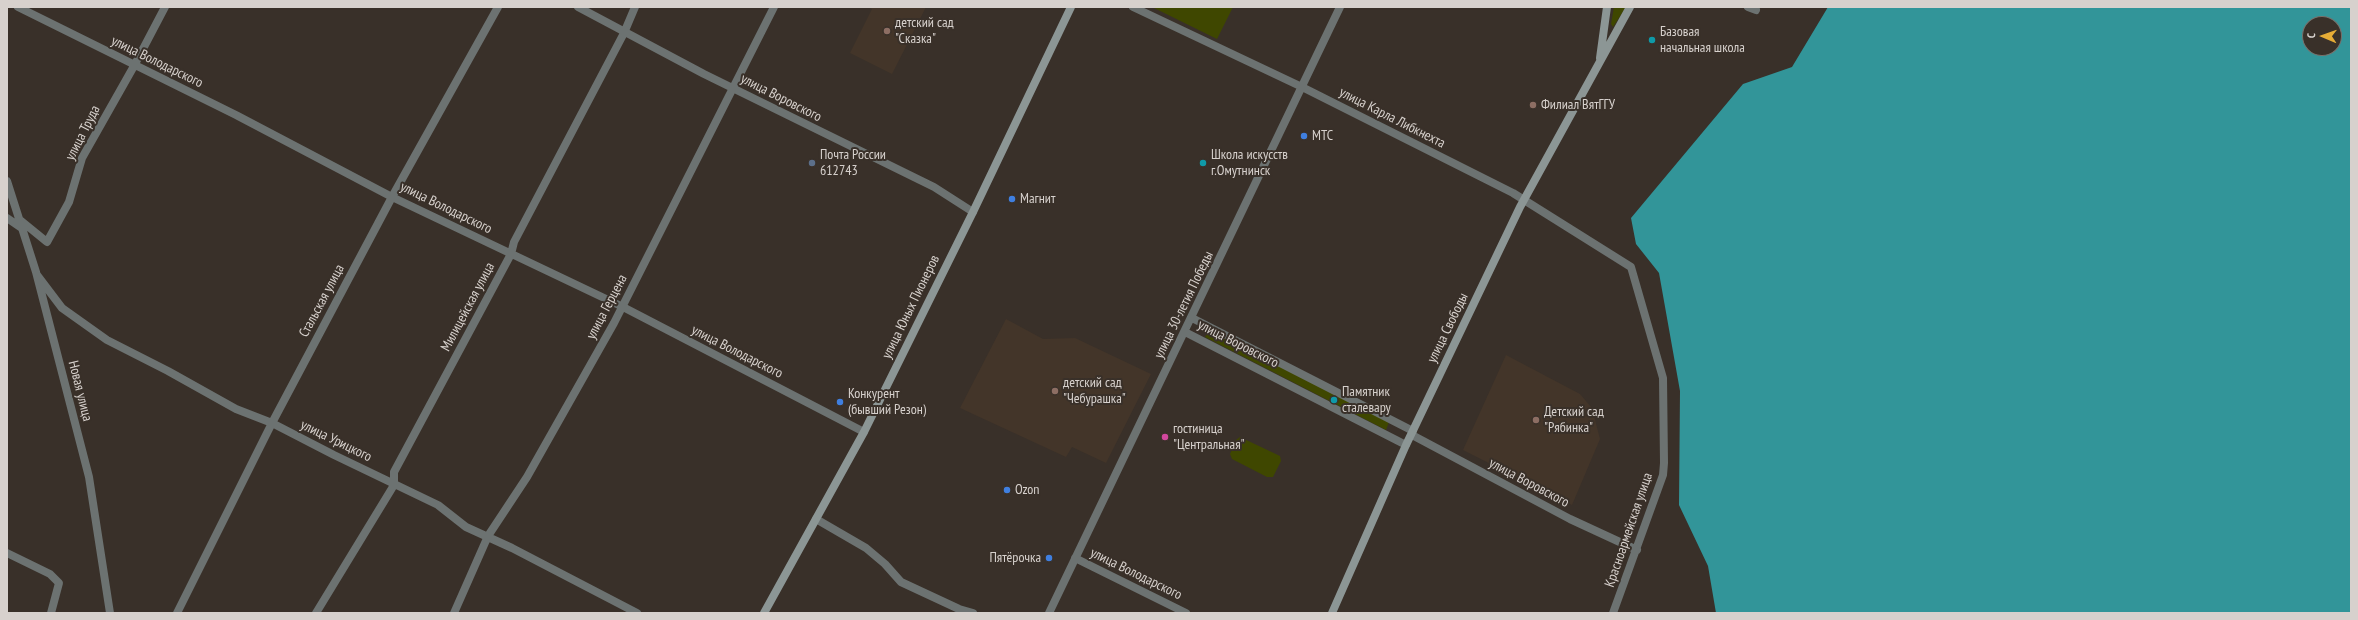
<!DOCTYPE html>
<html>
<head>
<meta charset="utf-8">
<style>
  body { margin:0 }
  #map { position:relative; width:2358px; height:620px; overflow:hidden; background:#393029; font-family:"PT Sans Narrow",sans-serif }
  canvas { display:block }
  .frame { position:absolute; inset:0; border:8px solid #d7d1cd; pointer-events:none }
  .north { position:absolute; left:2302px; top:16px; width:40px; height:40px; box-sizing:border-box; background:#393029; border:1px solid #78706b; border-radius:50%; rotate:272deg; font-size:11px; font-weight:700; line-height:16px; text-align:center; color:#d7d1cd }
  .north::after { content:''; display:block; margin:auto; width:14px; height:18px; background:#e6ac36; clip-path:polygon(50% 0,100% 100%,50% 72%,0 100%) }
</style>
</head>
<body>
<div id="map">
<canvas width="2358" height="620"></canvas>
<div class="frame"></div>
<div class="north">С</div>
</div>
<script>
const c = document.querySelector('canvas').getContext('2d');
c.lineJoin = 'round';
function paint(path, color) { c.fillStyle = color; c.fill(path, 'evenodd'); }
function trace(path, color, width, dash) { c.strokeStyle = color; c.lineWidth = width; c.lineCap = dash ? 'butt' : 'round'; c.setLineDash(dash || []); c.stroke(path); }
function drawText(font, color, halo, rows, align = 'center') {
  c.font = font + ' "PT Sans Narrow",sans-serif'; c.lineWidth = 4; c.setLineDash([]); c.textBaseline = 'middle'; c.strokeStyle = halo; c.fillStyle = color; for (const [text, x, y, turn = 0] of rows) {
    c.save(); c.translate(x, y); c.rotate((+turn || 0) * Math.PI / 180); c.textAlign = isNaN(turn) ? turn : align; if (halo) c.strokeText(text, 0, 0); c.fillText(text, 0, 0); c.restore();
  }
}
const built = new Path2D(`
  M868,7H926L892,74L850,53L872,9Z
  M1006,319L1043,339L1075,338L1151,374L1106,463L1072,447L1066,457L960,408Z
  M1506,355L1580,394L1592,408L1600,439L1572,505L1463,450Z`);
const green = new Path2D(`
  M1152,7H1233L1217,39Z
  M1614,7H1626L1613,27L1611,24Z
  M1209,330L1389,422L1386,430L1205,337Z
  M1240,437L1280,456L1281,461L1273,477H1267L1232,459L1230,454L1236,440Z`);
const water = new Path2D(`
  M1828,7H2351V613H1716L1708,566L1679,505L1680,391L1659,273L1636,244L1631,218L1743,84L1792,67ZM2310,24H2334V48H2310Z`);
const street = new Path2D(`
  M18,7L236,115L392,197L623,307L864,432
  M578,7L704,74L934,187L973,212
  M1133,7L1302,87L1513,193L1631,267L1663,378L1664,463L1663,475L1613,613
  M1748,7L1756,10
  M7,181L36,272L89,477L110,613
  M7,218L23,229
  M20,220L47,242L69,202L82,158L134,66L165,7
  M37,275L62,308L107,340L168,371L236,409L272,423L334,455L438,505L466,527L512,548L637,613
  M1192,318L1413,431
  M1185,332L1406,445
  M1412,435L1570,519L1637,550
  M816,519L866,548L885,564L901,582L959,609L973,613
  M7,553L50,574L59,583L51,613
  M1075,558L1186,613
  M177,613L272,423L392,197L498,7
  M316,613L394,485V472L511,254L514,242L624,33L635,7
  M454,613L488,536L527,477L614,323L774,7
  M1049,613L1340,7`);
const secondary = new Path2D(`
  M1600,58L1607,7
  M764,613L864,432L973,212L1071,7
  M1332,613L1406,445L1520,207L1630,7`);
const markers = [
  [887,31,4,"#8d6e63"],
  [1652,40,4,"#0f9aa8"],
  [1533,105,4,"#8d6e63"],
  [1304,136,4,"#3f7fe0"],
  [812,163,4,"#5c6f8a"],
  [1203,163,4,"#0f9aa8"],
  [1012,199,4,"#3f7fe0"],
  [1055,391,4,"#8d6e63"],
  [1334,400,4,"#0f9aa8"],
  [840,402,4,"#3f7fe0"],
  [1536,420,4,"#8d6e63"],
  [1165,437,4,"#d1479c"],
  [1007,490,4,"#3f7fe0"],
  [1049,558,4,"#3f7fe0"]
];
const poiNames = [
  ["детский сад",895,23],
  ["\"Сказка\"",895,39],
  ["Базовая",1660,32],
  ["начальная школа",1660,48],
  ["Филиал ВятГГУ",1541,105],
  ["МТС",1312,136],
  ["Почта России",820,155],
  ["612743",820,171],
  ["Школа искусств",1211,155],
  ["г.Омутнинск",1211,171],
  ["Магнит",1020,199],
  ["детский сад",1063,383],
  ["\"Чебурашка\"",1063,399],
  ["Памятник",1342,392],
  ["сталевару",1342,408],
  ["Конкурент",848,394],
  ["(бывший Резон)",848,410],
  ["Детский сад",1544,412],
  ["\"Рябинка\"",1544,428],
  ["гостиница",1173,429],
  ["\"Центральная\"",1173,445],
  ["Ozon",1015,490],
  ["Пятёрочка",1041,558,"right"]
];
const streetNames = [
  ["улица Володарского",157,62,26],
  ["улица Воровского",781,98,27],
  ["улица Карла Либкнехта",1392,118,27],
  ["улица Труда",83,133,-63],
  ["улица Володарского",446,208,26],
  ["Стальская улица",322,301,-62],
  ["улица 30-летия Победы",1184,305,-64],
  ["Милицейская улица",468,307,-62],
  ["улица Герцена",607,307,-62],
  ["улица Юных Пионеров",911,307,-64],
  ["улица Свободы",1448,328,-64],
  ["улица Воровского",1238,344,27],
  ["улица Володарского",737,352,27],
  ["Новая улица",80,391,76],
  ["улица Урицкого",336,441,26],
  ["улица Воровского",1529,483,28],
  ["Красноармейская улица",1629,530,-71],
  ["улица Володарского",1136,574,26]
];
paint(built, '#433529');
paint(green, '#3f4700');
paint(water, '#329599');
trace(street, '#6c7271', 8);
trace(secondary, '#8c9695', 8);
for (const [x, y, r, color] of markers) { const dot = new Path2D(); dot.arc(x, y, r, 0, 2 * Math.PI); c.fillStyle = color; c.fill(dot); trace(dot, '#393029', 1.5); }
drawText('14px', '#d7d1cd', '#393029', poiNames, 'left');
drawText('14px', '#d7d1cd', '#393029', streetNames);
</script>
</body>
</html>
